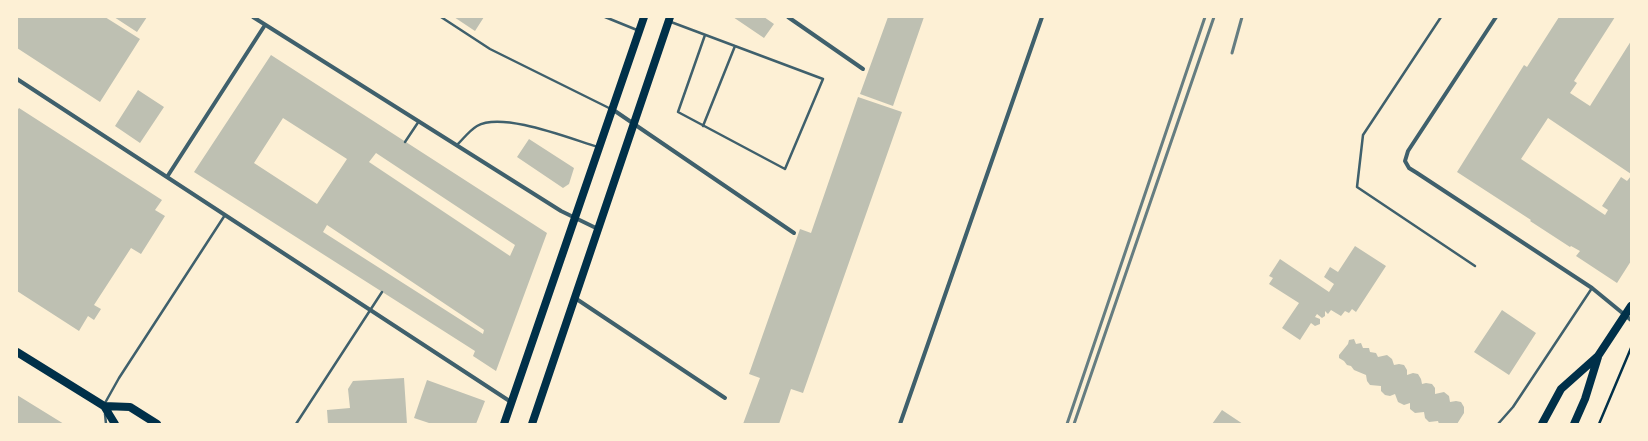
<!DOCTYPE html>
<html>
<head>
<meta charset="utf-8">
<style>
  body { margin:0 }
  #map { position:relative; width:1648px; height:441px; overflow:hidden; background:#fdf0d5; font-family:"Noto Serif",serif }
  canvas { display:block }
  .frame { position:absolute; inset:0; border:18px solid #fdf0d5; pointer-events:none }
</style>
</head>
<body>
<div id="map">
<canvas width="1648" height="441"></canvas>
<div class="frame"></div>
</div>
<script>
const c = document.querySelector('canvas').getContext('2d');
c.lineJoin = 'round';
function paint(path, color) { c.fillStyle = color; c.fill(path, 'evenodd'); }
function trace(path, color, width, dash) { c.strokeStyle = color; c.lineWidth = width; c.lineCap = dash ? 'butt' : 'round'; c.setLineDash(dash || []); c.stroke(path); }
const building = new Path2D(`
  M17,17H105L140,39L100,102L17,48Z
  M114,17H147L137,32Z
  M454,17H484L475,31Z
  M733,17H764L774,24L764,38Z
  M888,17H924L893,106L860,94Z
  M1559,17H1615L1574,81L1577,83L1570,93L1590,106L1631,41V174L1548,118L1521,159L1605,215L1608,210L1602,206L1621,177L1627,181L1631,176V261L1617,283L1576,256L1580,251L1571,246L1570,247L1530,221L1531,220L1457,172L1524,65L1527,67Z
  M271,55L547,233L496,371L473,356L475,351L194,172ZM283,118L347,159L317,204L254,163ZM376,153L515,245L510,256L369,162ZM327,225L484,330L483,334L323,232Z
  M138,90L164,107L140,143L115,126Z
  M858,97L902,112L803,393L791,389L779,424H743L760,378L749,374L800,229L811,233Z
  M19,108L162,200L155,210L165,216L141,254L131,248L94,305L101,309L94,320L88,316L79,331L17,291V111Z
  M529,139L574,168L569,184L563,188L517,157Z
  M1355,246L1386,266L1356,312L1352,309L1349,313L1345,311L1341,316L1331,310L1328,314L1325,311V316L1322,318L1317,314L1315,317L1320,319V324L1315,326L1311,323L1300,340L1282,328L1299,303L1269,284L1273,278L1269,276L1280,259L1329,292L1334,284L1324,277L1330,267L1338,272Z
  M1502,310L1536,333L1509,375L1474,352Z
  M1354,339L1356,344L1361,343L1363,348H1369L1370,352L1376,353L1378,357L1387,355L1392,359L1394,365L1399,364L1404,365L1407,370V375L1413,373L1418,374L1421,379L1422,384L1426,383L1432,384L1435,388V394L1444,392L1449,396L1450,402L1456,401L1461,402L1464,407V413L1457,424H1439L1438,421L1429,422L1425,418L1424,412L1415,413L1410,409V403L1404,405L1398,402L1395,394L1390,396L1385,395L1381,391V386L1370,385L1367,381L1366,375L1354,370L1351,366L1347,365L1344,361L1339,358V355L1348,344L1349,340Z
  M404,378L407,424H328L327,410L350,408L348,389L353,381Z
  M427,380L485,401L476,424H432L414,418Z
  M17,395L64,424H17Z
  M1222,410L1243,424H1212Z`);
const path = new Path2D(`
  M1599,424L1631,348`);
const service = new Path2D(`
  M441,17L490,49L611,109
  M605,17L637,30
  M1441,17L1363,135L1357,187L1475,266
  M671,22L823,79L785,169L678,112L705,35
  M703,126L735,46
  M405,142L419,121
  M457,145C463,139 470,130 477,126C502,111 571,139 598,147
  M105,403L119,378L225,215
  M105,414L106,424
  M296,424L382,292
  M1498,424L1513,407L1592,288`);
const minor = new Path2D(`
  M253,17L561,211L598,229
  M788,17L863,69
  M1496,17L1408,151L1405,161L1409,168L1417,173L1592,288L1631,320
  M17,79L511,402
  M612,109L794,233
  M167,177L265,25
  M575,298L725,398
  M900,424L1042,17`);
const secondary = new Path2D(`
  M17,352L104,406L115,424
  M104,406L130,407L157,424
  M504,424L644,17
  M532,424L670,17
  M1542,424L1561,389L1598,356L1631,306
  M1574,424L1585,399L1598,357`);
const rail = new Path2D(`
  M1232,53L1242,17
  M1067,424L1205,17
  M1074,424L1214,17`);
paint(building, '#bec0b2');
trace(path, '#003049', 2.5);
trace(service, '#3f606c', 2.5);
trace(minor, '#3f606c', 4);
trace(secondary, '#003049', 8);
trace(rail, '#657d81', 3);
</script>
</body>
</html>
